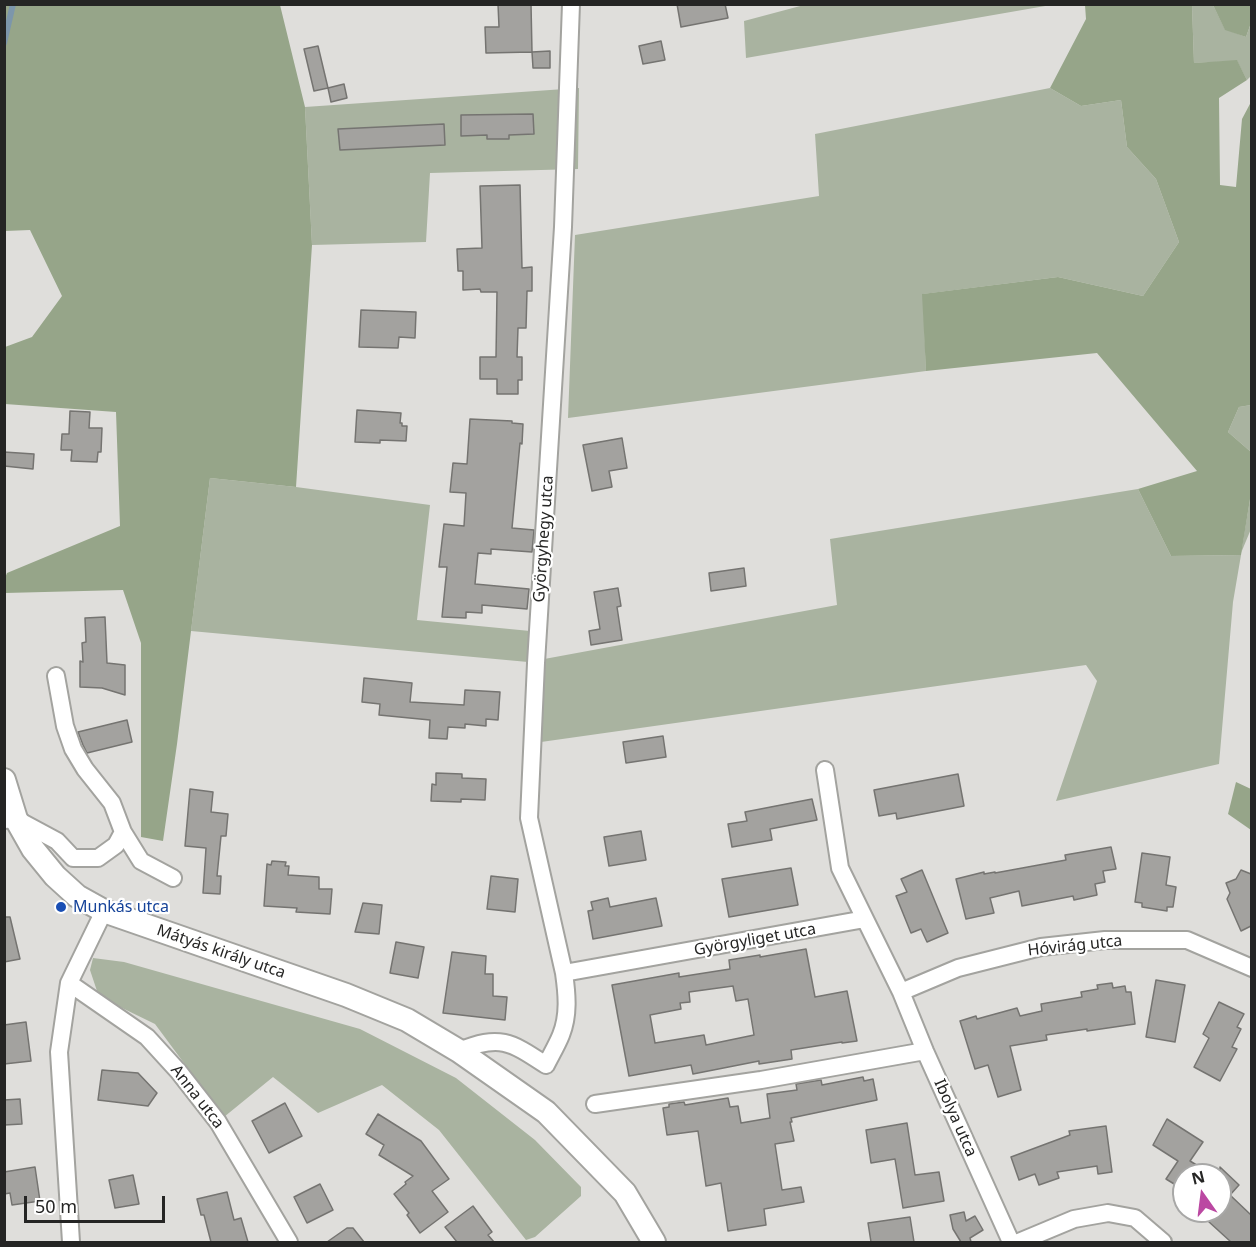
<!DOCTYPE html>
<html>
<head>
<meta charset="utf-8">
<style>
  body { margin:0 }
  #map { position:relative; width:1256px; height:1247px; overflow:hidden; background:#dfdedb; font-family:"Noto Sans",sans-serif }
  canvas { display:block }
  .frame { position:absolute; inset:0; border:6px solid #252524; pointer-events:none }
  .north { position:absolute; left:1172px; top:1163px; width:60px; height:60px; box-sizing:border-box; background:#fff; border:2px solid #a8a8a7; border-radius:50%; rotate:346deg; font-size:16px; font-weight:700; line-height:24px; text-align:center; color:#252524 }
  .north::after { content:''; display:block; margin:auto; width:21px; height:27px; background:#bb48a2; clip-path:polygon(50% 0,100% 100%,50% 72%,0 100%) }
  .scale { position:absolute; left:24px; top:1196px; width:141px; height:27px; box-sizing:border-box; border:3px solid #252524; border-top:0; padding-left:8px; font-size:18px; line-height:21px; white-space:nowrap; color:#252524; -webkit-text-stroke:4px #fff; paint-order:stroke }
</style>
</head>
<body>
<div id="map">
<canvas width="1256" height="1247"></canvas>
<div class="frame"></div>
<div class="north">N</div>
<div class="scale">50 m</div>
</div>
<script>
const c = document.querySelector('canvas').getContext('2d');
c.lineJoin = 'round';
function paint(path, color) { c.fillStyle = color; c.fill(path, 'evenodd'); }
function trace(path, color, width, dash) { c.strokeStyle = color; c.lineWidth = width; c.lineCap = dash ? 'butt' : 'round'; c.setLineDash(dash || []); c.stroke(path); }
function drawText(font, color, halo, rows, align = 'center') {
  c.font = font + ' "Noto Sans",sans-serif'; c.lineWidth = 4.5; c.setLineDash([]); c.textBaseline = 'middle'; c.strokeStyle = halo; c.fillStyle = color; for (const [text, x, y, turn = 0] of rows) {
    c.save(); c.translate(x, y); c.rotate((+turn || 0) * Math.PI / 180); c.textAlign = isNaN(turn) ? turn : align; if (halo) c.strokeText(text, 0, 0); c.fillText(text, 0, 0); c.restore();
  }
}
const green = new Path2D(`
  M804,5V4L1051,5L746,58L744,21Z
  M1192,5H1213L1225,29L1246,37L1251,23V76L1247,80L1237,61L1194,63Z
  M579,88L578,169L430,173L426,242L312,245L305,107Z
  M1050,88L1081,106L1121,100L1127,147L1156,179L1179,242L1143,296L1058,277L923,294L926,371L568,418L575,235L819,196L815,134Z
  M1251,405V452L1228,432L1239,407Z
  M210,478L296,487L430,505L417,620L530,631L528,662L837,605L830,539L1138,489L1171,556L1241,555L1233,602L1219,764L1056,801L1097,681L1086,665L541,742L537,679L528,662L191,631Z
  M1251,493V529L1241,553Z
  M93,958L124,962L360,1029L456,1078L535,1140L581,1187V1196L535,1237L526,1240L439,1130L382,1085L318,1113L273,1077L224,1117L155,1024L118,1006L97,991L90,970Z`);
const forest = new Path2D(`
  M5,4L280,5L305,107L312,245L296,487L210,478L177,744L163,841L141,837V643L123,590L5,593V578L7,573L120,526L116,412L5,404V347L32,337L62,296L30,230L5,231Z
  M1085,5H1192L1194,63L1237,60L1247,80L1219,98L1220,185L1236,187L1242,119L1251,102V405L1239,407L1228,432L1251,452V493L1241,555L1171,556L1138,489L1197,471L1097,353L926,371L922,294L1058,277L1143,296L1179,242L1156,179L1127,147L1121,100L1081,106L1050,88L1086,19Z
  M1213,5H1251V23L1246,37L1225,30Z
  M1236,782L1251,789V830L1228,814Z`);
const stream = new Path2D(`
  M4,43L13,4`);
const building = new Path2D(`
  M498,4H531L532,52L486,53L485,27H499Z
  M677,4H725L728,18L681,27Z
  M661,41L665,60L643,64L639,46Z
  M318,46L328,88L314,91L304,49Z
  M550,51V68H533L532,52Z
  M344,84L347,98L331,102L328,88Z
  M533,114L534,134L509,135V139H487V135L461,136V115Z
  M444,124L445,145L340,150L338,129Z
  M520,185L522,268L532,267V291H527L526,328H518L517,357H522V380H518V394H497V379H480V357H496L497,292H481L480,289L463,290V271H458L457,249L482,248L480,186Z
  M361,310L416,312L415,338L399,337L398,348L359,347Z
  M357,410L401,413L400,423H402V426H407L406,441L380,440V443L355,442Z
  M70,411L90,412L89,428H102L101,452H98L97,462L71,461L72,450H61L62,434H69Z
  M470,419L512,421V423L523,424L522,444L520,443L512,528L534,530L532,552L491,549V554L478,553L475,584L529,589L527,609L482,605V613L466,612V618L442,617L447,567H439L444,524L464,526L466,493L450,492L453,463L467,464Z
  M622,438L627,468L609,471L612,487L592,491L583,445Z
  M4,452L34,454L33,469L4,466Z
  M744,568L746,586L711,591L709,573Z
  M618,588L621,606L617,607L622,640L591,645L589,631L600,629L594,592Z
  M105,617L107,663L125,665V695L102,688L80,687V661L83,662L82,643L86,642L85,618Z
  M364,678L412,683L410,702L464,705L465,690L500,692L498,720L486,719V726L465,724V728L448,727L447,739L429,738L430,720L379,715L380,704L362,702Z
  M127,720L132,742L87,753L83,745L78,732Z
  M663,736L666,757L626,763L623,742Z
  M436,773L462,774V778L486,779L485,800L461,799V802L431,801L432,784L436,785Z
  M958,774L964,806L897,819L896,813L879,816L874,790Z
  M190,789L213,792L211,812L228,814L226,836H221L217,876H221L220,894L203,893L206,848L185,846Z
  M812,799L817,820L770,829L772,840L732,847L728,824L747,821L745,812Z
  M641,831L646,860L609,866L604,837Z
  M1111,847L1116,869L1103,871L1105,882L1095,884L1097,895L1074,900L1073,896L1022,906L1019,891L990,898L994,913L966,919L956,879L984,872V874L995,872V873L1066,860L1065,855Z
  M1142,853L1170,857L1166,885L1176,887L1173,907H1167V911L1142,907V903L1135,902Z
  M272,861L286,862L285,866H289L288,875L319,877V889H332L330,914L296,912L297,908L264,906L267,864L271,865Z
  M791,868L798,905L729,917L722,879Z
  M922,870L948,933L927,942L921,929L911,933L896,896L907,892L901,879Z
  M1241,870L1251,874V926L1241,931L1227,899L1230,893L1226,883L1236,879Z
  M491,876L518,879L515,912L487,909Z
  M608,898L610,907L656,898L662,926L593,939L588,911L593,910L591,902Z
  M363,903L382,905L379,934L355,932Z
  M4,917H10L20,959L4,962Z
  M396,942L424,947L418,978L390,973Z
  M806,949L815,997L847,991L857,1041L842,1043V1042L791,1050L792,1059L759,1064V1061L693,1074L691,1065L629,1076L612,985L679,973V977L730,969L729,960L760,955V957ZM733,986L736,1001L748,999L754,1035L706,1045L704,1035L655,1043L650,1015L681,1009L680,1003L690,1002L689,992Z
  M452,952L486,956L485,974H493V996L507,997L505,1020L443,1013Z
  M1156,980L1185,985L1175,1042L1146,1037Z
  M1112,983L1113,988L1125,986L1126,992H1131L1135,1024L1087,1031V1029L1046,1035L1047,1040L1010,1046L1021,1090L998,1097L988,1065L975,1069L960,1021L976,1016L977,1019L1017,1008L1020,1016L1042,1011L1041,1004L1082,997L1081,992L1098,989L1097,985Z
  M1219,1002L1244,1014L1237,1027L1241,1029L1232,1047L1237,1049L1220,1081L1194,1067L1209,1038L1203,1034Z
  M26,1022L31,1061L4,1064V1025Z
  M102,1070L138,1073L157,1093L148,1106L98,1100Z
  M863,1077L864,1081L873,1079L877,1100L791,1118L792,1122H790L794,1141L775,1144L782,1190L801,1187L804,1202L764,1209L766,1225L728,1231L721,1183L706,1186L698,1131L667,1135L663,1108L669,1107V1104L684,1102L685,1105L728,1098L730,1107L738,1106L741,1123L770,1118L767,1094L797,1090L796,1084L821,1080L822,1085Z
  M20,1099L22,1124L4,1125V1100Z
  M285,1103L302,1136L269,1153L252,1121Z
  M378,1114L421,1141L449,1179L432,1191L448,1212L420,1233L407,1215L409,1213L394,1194L406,1184L405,1182L413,1176L379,1155L384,1145L366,1134Z
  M1167,1119L1203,1142L1190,1161L1213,1175H1184V1190L1166,1179L1178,1161L1153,1145Z
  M907,1123L915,1175L939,1172L944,1201L903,1208L895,1159L871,1163L866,1130Z
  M1106,1126L1112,1172L1098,1174L1097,1166L1057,1172L1059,1178L1039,1185L1035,1174L1019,1180L1011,1157L1070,1135L1069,1131Z
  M35,1167L40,1201L12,1205L10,1193L4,1194V1172Z
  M1220,1167L1239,1185L1230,1195L1251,1215V1242H1231L1197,1211H1220Z
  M133,1175L139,1204L115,1208L109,1180Z
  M320,1184L333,1210L307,1223L294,1197Z
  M227,1192L234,1220L241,1218L248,1242H211L204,1215H201L197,1199Z
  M473,1206L492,1232L488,1235L494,1242H457L445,1227Z
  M964,1212L966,1221L975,1216L983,1230L970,1238L971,1242H961L953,1229L950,1215Z
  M910,1217L914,1242H871L868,1223Z
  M347,1228H353L364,1242H327Z`);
const minor = new Path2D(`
  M825,770L840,868L865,919
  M4,820L16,819L57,841L73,858H98L116,845L123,832L112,803L85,769L73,749L65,726L56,676
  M123,832L141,861L173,878
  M564,973L865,919L901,992L925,1051L1011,1242
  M69,983L147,1037L179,1072L218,1122L289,1242
  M901,992L958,968L1041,947L1105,940H1187L1252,968
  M459,1051C500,1034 511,1042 546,1065C551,1055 557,1045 561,1035C569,1015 567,994 564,973L529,818L536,663L563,227L571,4
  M595,1104L761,1080L925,1051
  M71,1242L59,1052L69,983L104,911
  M1019,1242L1074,1219L1108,1213L1135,1218L1163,1242`);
const secondary = new Path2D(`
  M4,780L16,819L33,849L55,876L77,896L104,911L346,995L407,1020L459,1051L546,1112L625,1193L654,1242`);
const markers = [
  [61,907,6,"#1a4fb4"]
];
const streetNames = [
  ["Györgyhegy utca",544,539,-86],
  ["Györgyliget utca",755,940,-10],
  ["Hóvirág utca",1075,946,-6],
  ["Mátyás király utca",221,952,19],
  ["Anna utca",197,1097,52],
  ["Ibolya utca",955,1118,66]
];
const transitNames = [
  ["Munkás utca",73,907]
];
paint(green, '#a9b3a0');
paint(forest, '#96a589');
trace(stream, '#7c96ab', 6);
paint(building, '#a3a29f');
trace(building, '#757471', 1.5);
trace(minor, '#a3a39f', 20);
trace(secondary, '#a3a39f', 26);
trace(minor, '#fff', 16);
trace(secondary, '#fff', 22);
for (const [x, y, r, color] of markers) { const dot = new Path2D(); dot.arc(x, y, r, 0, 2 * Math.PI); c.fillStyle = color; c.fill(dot); trace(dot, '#fff', 2); }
drawText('16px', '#252524', '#fff', streetNames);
drawText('16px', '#164399', '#fff', transitNames, 'left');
</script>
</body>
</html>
